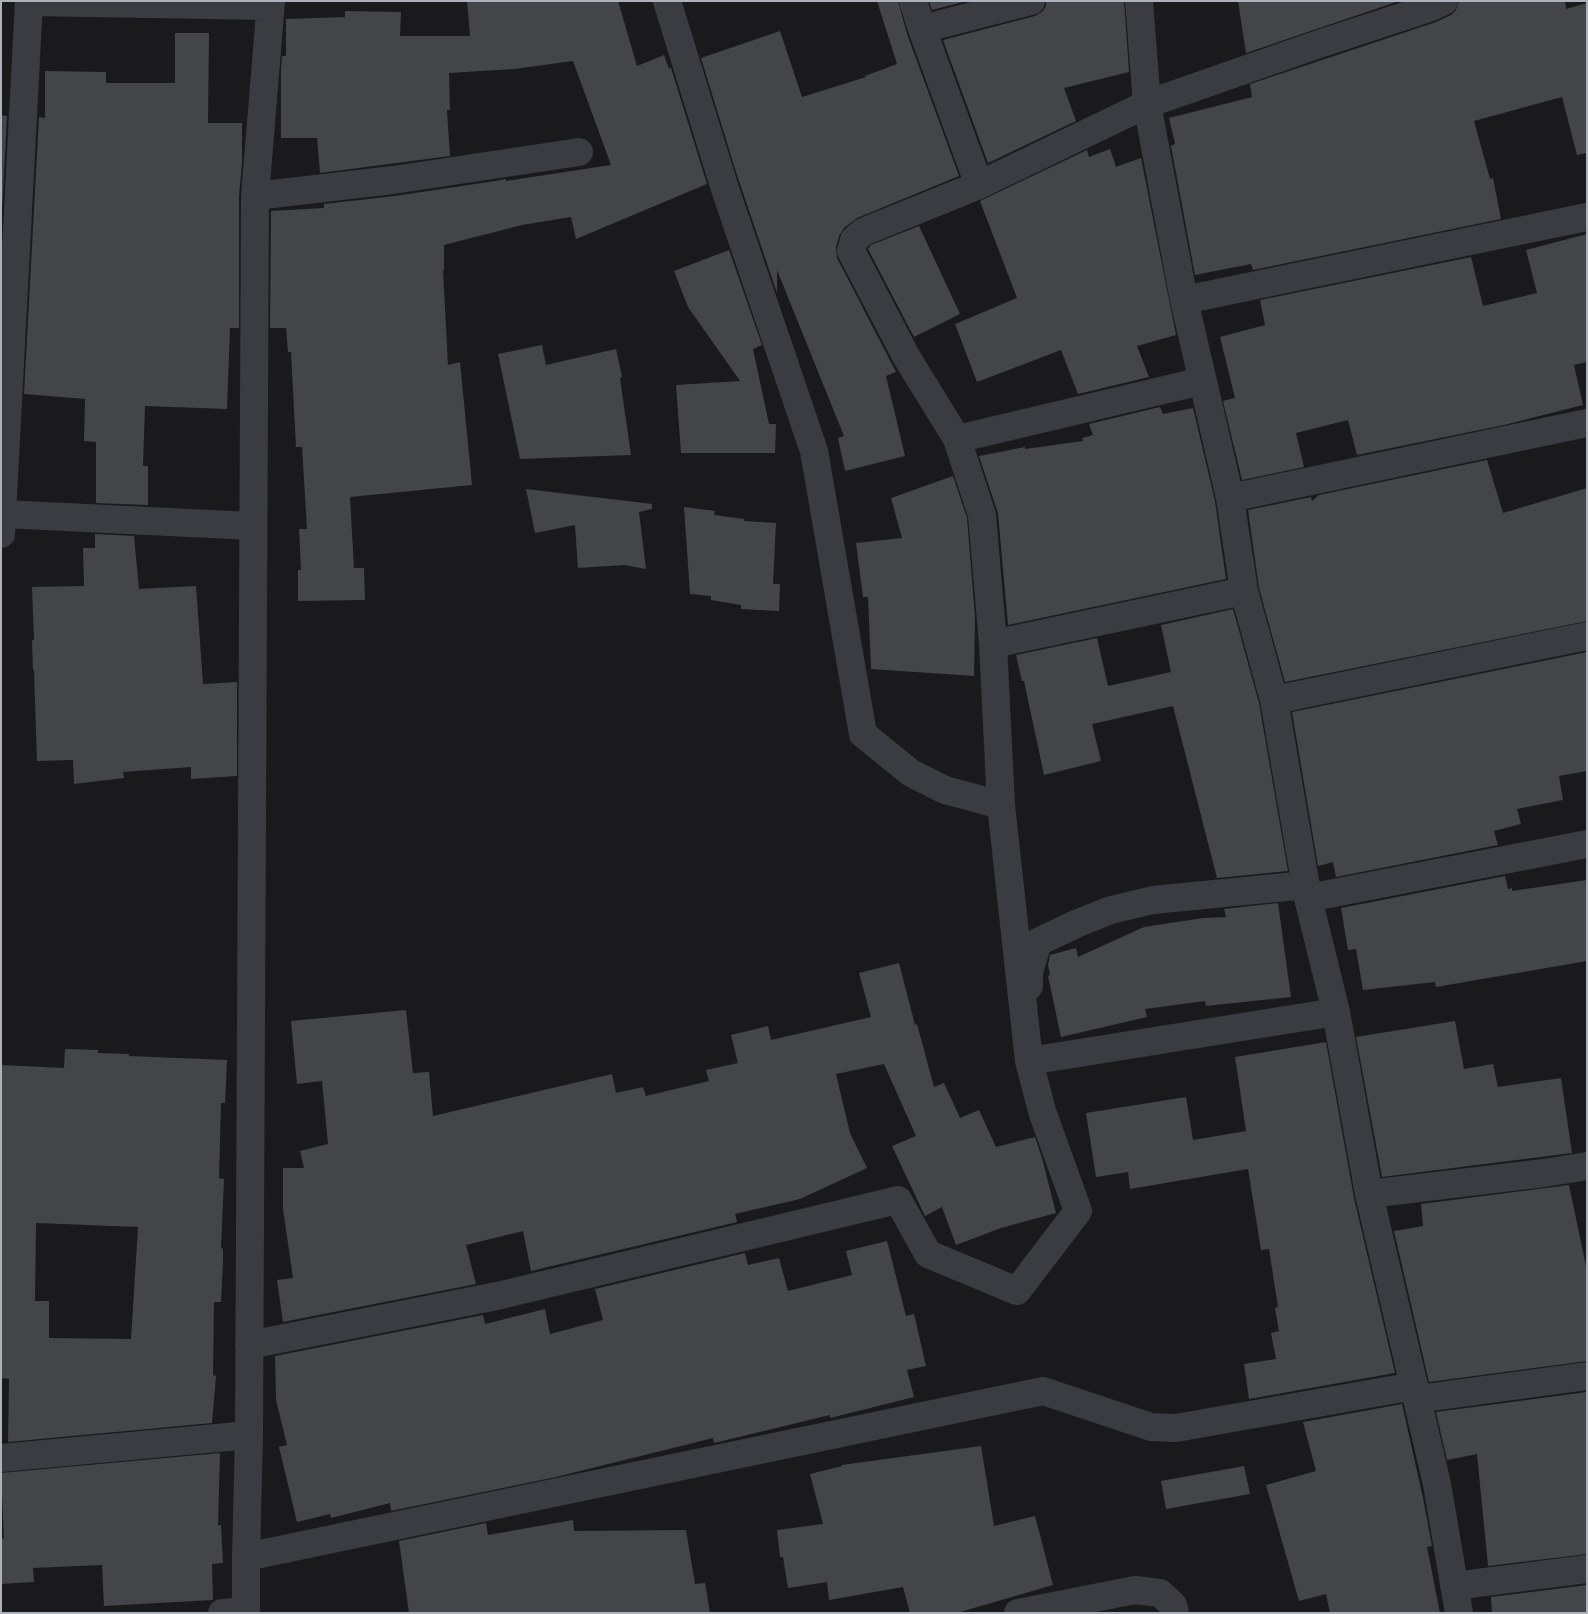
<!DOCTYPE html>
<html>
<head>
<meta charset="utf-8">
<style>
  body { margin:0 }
  #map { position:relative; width:1588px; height:1614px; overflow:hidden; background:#1a1a1c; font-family:Commissioner,sans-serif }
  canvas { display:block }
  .frame { position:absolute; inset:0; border:2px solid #acb1bc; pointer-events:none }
</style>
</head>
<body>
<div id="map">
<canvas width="1588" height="1614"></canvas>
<div class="frame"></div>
</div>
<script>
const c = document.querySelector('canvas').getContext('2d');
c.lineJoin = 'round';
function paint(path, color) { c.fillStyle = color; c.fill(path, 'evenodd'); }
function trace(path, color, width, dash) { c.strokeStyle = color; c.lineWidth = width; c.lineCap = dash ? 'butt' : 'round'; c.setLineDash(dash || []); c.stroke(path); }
const building = new Path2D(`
  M467,1H618L637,66L664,55L669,69L671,68L707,184L576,239L571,217L522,225L444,245V270H443L448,365L460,362L472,485L350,497L354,568H364L365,600L298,601V570H301L299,529H307L302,447H296L291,352H288L286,328H270L271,211L324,208V204L395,196L495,181L506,179V181L611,165L573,61L514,69L449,73L450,110H447L450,156L320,173L317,138H281V69L282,56H286V19L345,17V11L401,12L400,36H470Z
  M877,1H898L907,34L959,176L857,218L844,228L839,236L836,247L837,258L896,372L886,376L905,456L845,471L838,438L844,436L777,270V293L736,172L701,58L780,31L802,97L866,77L865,76L897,64Z
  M929,1H967L932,10Z
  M1046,1H1124L1129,72L1064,88L1076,121L988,163L943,40L1035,16L1042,12L1046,6Z
  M1238,1H1399L1246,53Z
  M1459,1H1565L1566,9L1587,3V153L1577,155L1562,97L1474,121L1490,179L1493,178L1501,219L1253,270L1251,264L1195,275L1171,146L1175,144L1169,118L1252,97L1250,84L1436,22L1451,15L1456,10Z
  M175,33H209L208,123H242V163L239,196V328H230L227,409L145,406L143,466H148V505L96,503V442L84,441L85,399L24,394L39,117L45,118V71L106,72V83H175Z
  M1,115L7,116L1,231Z
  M1110,149L1116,167L1141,158L1176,335L1137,346L1149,377L1078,394L1061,350L977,382L955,324L1017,298L980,201L1087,150L1089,157Z
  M919,226L960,314L914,337L868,249L871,245Z
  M1587,234V362L1574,365L1583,405L1504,425L1357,455L1348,420L1296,433L1304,467L1242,480L1223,401L1235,398L1220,337L1265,325L1260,300L1471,257L1483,306L1537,293L1526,250Z
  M729,250L762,345L753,349L769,424H776L775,453H681L676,385L740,381L688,307L674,271Z
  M542,345L546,365L616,349L622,377L620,378L631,455L520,459L498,354Z
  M1160,407L1163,414L1193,408L1215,501L1226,579L1008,625L998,513L979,456L1025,447V449L1083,441L1082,438L1093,435L1089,424Z
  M1487,460L1503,513L1587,488V621L1285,682L1259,588L1248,510L1311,497L1312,501L1319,495Z
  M953,476L967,518L975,617L974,676L871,669L868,597H863L856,543L902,538L891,498Z
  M526,489L652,504V509L639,512L646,569L624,565L578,568L575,525L535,533Z
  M684,507L715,511L714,515L744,519V521L776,523L773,584H780L779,611L741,609V605L711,600V596L690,594Z
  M95,534L134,536L139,589L196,586L203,684L237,682V776L191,779V767L123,772L124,778L74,784L73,760L37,761L34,670H33L32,640H34L32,587L84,586L83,548H95Z
  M1233,609L1259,703L1288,871L1217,878L1173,706L1092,724L1101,761L1044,775L1024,681H1022L1016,655L1097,638L1108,686L1171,672L1161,625Z
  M1587,652V771L1559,776L1563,800L1517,809L1521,824L1494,831L1498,845L1336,877L1333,862L1318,866L1292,712Z
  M1505,876L1508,889L1512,888V891L1587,880V961L1436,987L1435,982L1363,990L1356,949L1348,950L1341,908Z
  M1278,903L1291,997L1206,1006L1205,1001L1145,1009L1147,1017L1061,1037L1048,976L1050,975L1048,965L1050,955L1076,948L1078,957L1144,927L1203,918L1226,917L1224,909Z
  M899,963L915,1025L917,1024L934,1087L944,1083L960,1118L979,1110L996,1147L1035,1137L1042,1158L1056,1213L1001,1228L956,1245L942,1207L925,1216L892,1146L916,1136L884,1064L836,1074L850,1133L867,1168L800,1199L735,1214L737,1222L531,1271L523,1231L466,1245L476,1284L283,1322L277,1280L293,1278L283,1209V1168H304L300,1151L328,1144L322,1081L297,1084L291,1021L406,1010L413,1073L429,1072L433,1116L612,1074L616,1093L643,1087L646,1096L709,1081L706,1070L738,1063L731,1035L768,1026L771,1040L871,1017L859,973Z
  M1455,1021L1464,1069L1493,1064L1498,1087L1561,1078L1572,1153L1382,1177L1356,1037Z
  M1326,1042L1354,1198L1395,1373L1249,1399L1244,1364L1276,1359L1271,1333L1279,1331L1275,1308L1278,1307L1269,1249L1261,1250L1248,1169L1130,1189L1128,1172L1096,1177L1086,1113L1186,1097L1193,1140L1246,1131L1235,1057Z
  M65,1049L98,1050V1053L129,1054V1056L227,1060L225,1103H221L219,1178L224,1179L221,1248L223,1249V1261L221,1302H214L213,1375L216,1376L212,1423L8,1442L9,1379L1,1378V1065L64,1068ZM36,1223L138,1227L131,1339L49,1338V1301H35Z
  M1569,1185L1587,1271V1361L1429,1382L1394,1231L1423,1226L1421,1204Z
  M887,1241L906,1316L914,1314L926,1366L907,1370L914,1397L830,1418V1415L714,1443L713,1438L556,1477L391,1511L390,1503L331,1518L330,1514L297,1522L279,1447L287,1445L276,1400L275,1356L483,1315L485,1324L545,1309L550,1334L603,1320L595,1289L745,1253L748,1265L779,1258L788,1291L852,1275L846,1251Z
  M1587,1392V1554L1488,1566L1477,1454L1447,1460L1436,1412Z
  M1402,1404L1423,1498L1432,1546L1427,1547L1440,1613H1330L1326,1594L1299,1601L1266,1485L1316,1471L1303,1422Z
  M981,1446L994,1526L1035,1516L1053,1585L957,1613H910L903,1587L829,1600L827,1582L788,1588L783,1557H780L777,1530L823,1524L810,1474L842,1466V1465Z
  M220,1453L218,1525H221L223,1563L212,1564L213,1600L104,1606L102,1565L33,1568L34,1582L1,1584V1539L4,1538L1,1473Z
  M1244,1466L1250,1494L1166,1509L1161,1481Z
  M573,1520L574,1531L686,1530L695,1584L705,1583L710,1613H409L399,1541L486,1523L488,1535Z
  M1587,1585V1613H1492L1491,1597Z`);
const minor = new Path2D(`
  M667,1L725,189L814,451L863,734L911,773L945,790L1001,805
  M913,1L922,29L979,185
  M1139,1L1147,104L1184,300L1230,498L1244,591L1274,700L1308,898L1336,1012L1369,1194L1437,1484L1459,1613
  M29,2L270,6
  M922,29L1031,1
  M255,196L393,180L579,152
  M1184,300L1587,217
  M957,439L1202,381
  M1230,498L1587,423
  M3,514L252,526
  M1,534L29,1
  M993,644L1244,591
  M1274,700L1587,636
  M1308,898L1587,844
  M1029,986V972L1038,942L1078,923L1111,910L1153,900L1306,885
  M1029,1061L1336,1012
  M1369,1194L1544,1173L1587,1166
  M249,1345L497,1296L898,1200L928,1254L1017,1291L1078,1211L1042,1111L1029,1061L1001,805L993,644L982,515L957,439L906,356L851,251L854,240L863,232L979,185L1147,104L1319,44L1429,8L1444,1
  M1417,1399L1587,1376
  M1,1458L249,1435
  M246,1557L1043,1391L1151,1427L1176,1428L1414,1386
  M1454,1586L1587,1569
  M222,1613L246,1611
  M246,1613V1557L249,1435L255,196L271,1
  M1018,1613L1135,1590L1160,1593L1173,1605L1175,1613`);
paint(building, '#444549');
trace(minor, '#3b3c41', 28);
</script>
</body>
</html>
